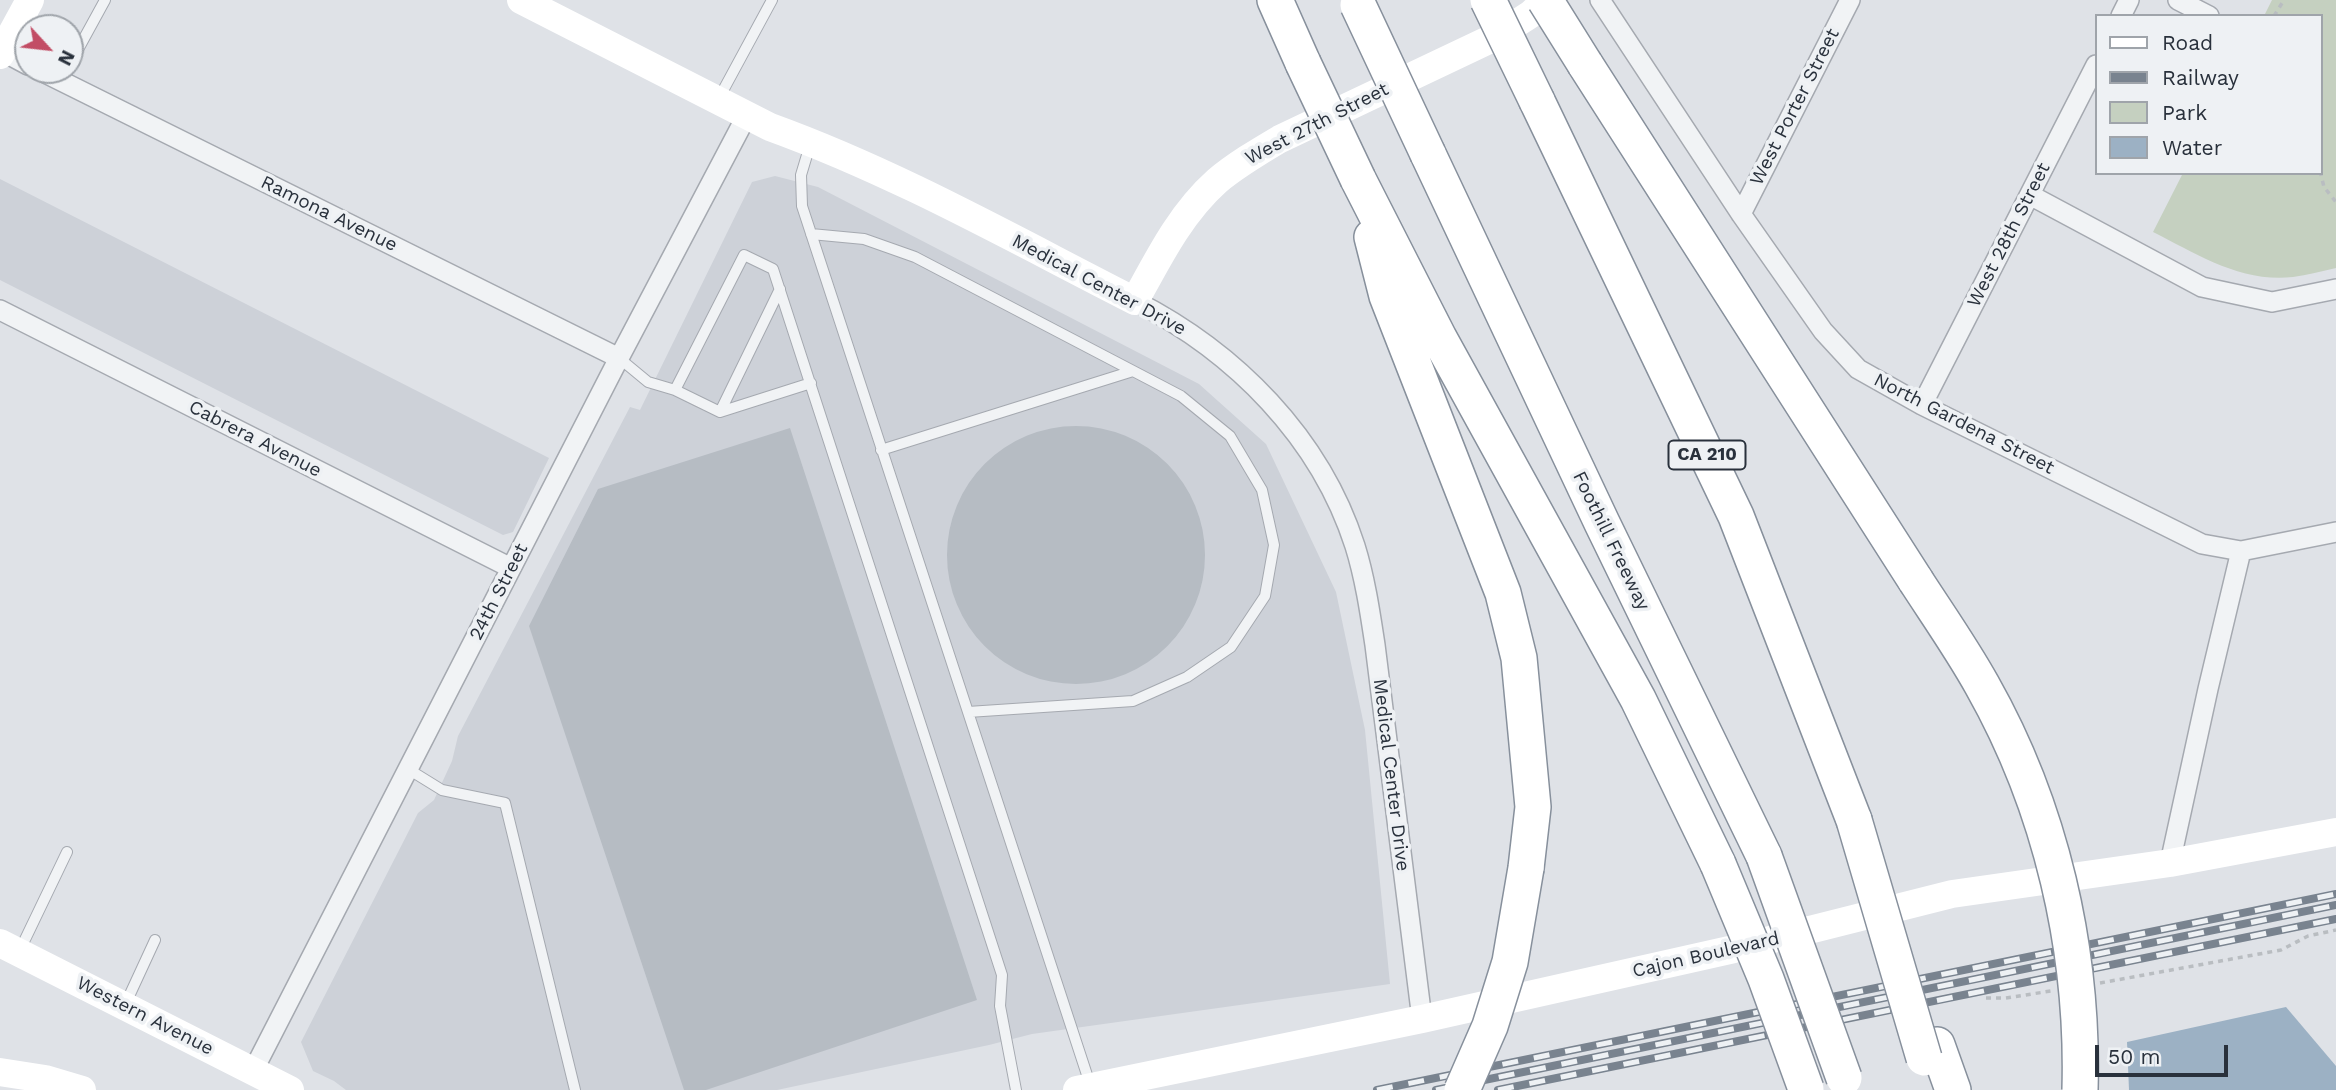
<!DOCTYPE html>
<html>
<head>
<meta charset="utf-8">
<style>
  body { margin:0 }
  #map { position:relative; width:2336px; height:1090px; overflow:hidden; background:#dfe2e7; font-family:"Work Sans",sans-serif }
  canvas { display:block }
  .legend { position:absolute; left:2095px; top:14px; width:228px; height:161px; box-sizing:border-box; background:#eef1f4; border:2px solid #9fa4aa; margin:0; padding:9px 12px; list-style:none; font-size:21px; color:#29313c }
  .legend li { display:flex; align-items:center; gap:14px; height:35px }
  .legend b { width:35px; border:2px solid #9fa4aa }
  .north { position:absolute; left:14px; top:14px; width:70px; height:70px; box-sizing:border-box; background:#eef1f4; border:2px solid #9fa4aa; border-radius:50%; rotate:117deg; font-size:19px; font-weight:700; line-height:28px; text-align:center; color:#29313c }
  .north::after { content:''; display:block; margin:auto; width:24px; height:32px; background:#c24d65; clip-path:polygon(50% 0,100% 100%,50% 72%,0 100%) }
  .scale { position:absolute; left:2095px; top:1045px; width:133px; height:32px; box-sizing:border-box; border:4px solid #29313c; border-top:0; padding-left:9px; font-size:21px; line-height:24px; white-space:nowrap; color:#29313c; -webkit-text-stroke:5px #eef1f4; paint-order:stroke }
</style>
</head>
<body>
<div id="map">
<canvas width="2336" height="1090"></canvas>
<ul class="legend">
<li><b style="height:9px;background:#fff"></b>Road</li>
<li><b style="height:9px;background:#79838f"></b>Railway</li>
<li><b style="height:19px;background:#c5d0c0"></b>Park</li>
<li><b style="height:19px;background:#9cb1c4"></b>Water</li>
</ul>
<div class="north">N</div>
<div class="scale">50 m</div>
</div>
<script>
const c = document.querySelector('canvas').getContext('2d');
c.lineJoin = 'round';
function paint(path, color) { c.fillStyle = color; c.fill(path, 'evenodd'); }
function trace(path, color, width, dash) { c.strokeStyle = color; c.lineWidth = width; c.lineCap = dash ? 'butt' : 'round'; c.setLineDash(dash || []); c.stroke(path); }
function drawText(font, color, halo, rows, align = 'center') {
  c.font = font + ' "Work Sans",sans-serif'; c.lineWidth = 7; c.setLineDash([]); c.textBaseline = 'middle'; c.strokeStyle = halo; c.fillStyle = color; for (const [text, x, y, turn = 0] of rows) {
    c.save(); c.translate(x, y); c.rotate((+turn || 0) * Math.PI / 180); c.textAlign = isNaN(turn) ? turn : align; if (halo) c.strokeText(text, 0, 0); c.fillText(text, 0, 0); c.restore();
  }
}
const built = new Path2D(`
  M775,176L818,187L1199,384L1266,444L1336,592L1365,730L1390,984L1032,1034L989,1045L777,1090H346L334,1081L313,1071L301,1042L418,813L434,800L452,761L458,736L630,407L640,410L752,182Z
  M0,179L549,458L513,532L503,535L0,280Z`);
const green = new Path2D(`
  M2272,0H2336V268C2322,271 2307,275 2293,277C2241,283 2197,254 2153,232L2183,173H2320V16H2264Z`);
const water = new Path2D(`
  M2286,1007L2336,1066V1090H2129L2127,1042Z`);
const building = new Path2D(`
  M947 555a129 129 0 1 1 258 0a129 129 0 1 1-258 0Z
  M790,428L977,1000L706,1090H684L529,626L598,489Z`);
const path = new Path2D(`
  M2274,16L2284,0
  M2320,171L2324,187L2336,202
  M2100,983L2281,950L2308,936L2336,930
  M1986,998H2006L2051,991`);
const lane = new Path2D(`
  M70,64L105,0
  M719,98L772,0
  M810,145L801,175L802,206L1090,1084
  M811,234L864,239L915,257L1181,396L1230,436L1262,490L1274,545L1265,596L1231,647L1187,677L1133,701L968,712
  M619,358L648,382L675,390L744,255L773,269L1002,975L1000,1006L1016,1090
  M675,390L720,412L811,383
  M720,412L780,289
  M881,450L1133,371
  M408,769L442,790L505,803L575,1090
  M19,952L67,852
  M125,1005L155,940`);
const street = new Path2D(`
  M1600,0L1741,214L1823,331L1858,369L1922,405L2202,544L2241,551L2336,532
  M2178,0L2209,16
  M2121,16L2129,0
  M2,51L28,65
  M39,70L619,358
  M2030,195L2202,287L2272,302L2336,289
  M1741,214L1850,0
  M1135,301C1235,352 1320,437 1355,546C1365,578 1370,612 1375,645L1422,1019
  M0,310L511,568
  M1922,405L2096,65
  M2170,863L2208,689L2241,551
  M253,1071L619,358L747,115`);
const secondary = new Path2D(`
  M521,0L770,127C897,173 1015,240 1135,301C1158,259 1180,214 1217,181C1236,165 1258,152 1280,139L1497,36L1531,14L1546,0
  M0,55L30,0
  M0,943L290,1090
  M0,1072L45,1079L82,1090
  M1077,1090L1422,1019L1734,949L1952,894L2170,863L2336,832`);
const highway = new Path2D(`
  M1275,0L1303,63
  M1585,64L1916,581
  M1537,101L1736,516L1854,820
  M1428,154L1602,523L1764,856
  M1358,179L1439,338L1638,699L1718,864
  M1372,237L1387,296L1503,593L1519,658L1533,807L1526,868
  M1937,1045L1953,1090`);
const rail = new Path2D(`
  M1377,1090L2336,894
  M1436,1090L2336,905
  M1498,1090L2336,919`);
const highwayBridge = new Path2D(`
  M1488,0L1537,101
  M1545,0L1585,64
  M1358,5L1428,154
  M1303,63L1358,179
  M1916,581C1938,615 1962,649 1982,685C2051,807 2084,950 2080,1090
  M1854,820L1924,1058
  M1764,856L1844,1078
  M1718,864L1766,979L1806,1089
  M1462,1090L1490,1026L1510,962L1526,868`);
const shields = [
  [1707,455,77]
];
const shieldNames = [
  ["CA 210",1707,455]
];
const streetNames = [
  ["West Porter Street",1795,107,-63],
  ["West 27th Street",1317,124,-27],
  ["Ramona Avenue",329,214,26],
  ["West 28th Street",2009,235,-63],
  ["Medical Center Drive",1099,285,28],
  ["North Gardena Street",1964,424,27],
  ["Cabrera Avenue",255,439,27],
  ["Foothill Freeway",1611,541,64],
  ["24th Street",499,592,-63],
  ["Medical Center Drive",1391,775,83],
  ["Cajon Boulevard",1706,955,-13],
  ["Western Avenue",145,1016,27]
];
paint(built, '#cdd1d8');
paint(green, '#c5d0c0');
paint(water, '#9cb1c4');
paint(building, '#b6bcc3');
trace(lane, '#a5a9b0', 12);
trace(street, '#a5a9b0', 22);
trace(highway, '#87909c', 38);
trace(path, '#b9bdc1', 3.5, [5, 5]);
trace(lane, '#f1f3f5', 10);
trace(street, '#f1f3f5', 19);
trace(secondary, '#fff', 28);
trace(highway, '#fff', 35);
trace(rail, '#79838f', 8);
trace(rail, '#eef1f4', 5, [16]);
trace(highwayBridge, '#87909c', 38, []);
trace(highwayBridge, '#fff', 35);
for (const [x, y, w] of shields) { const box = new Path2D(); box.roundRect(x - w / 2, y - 14.5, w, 29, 5); c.fillStyle = '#eef1f4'; c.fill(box); trace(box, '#29313c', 2); }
drawText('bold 18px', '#29313c', null, shieldNames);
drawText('19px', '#29313c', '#eef1f4', streetNames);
</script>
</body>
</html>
